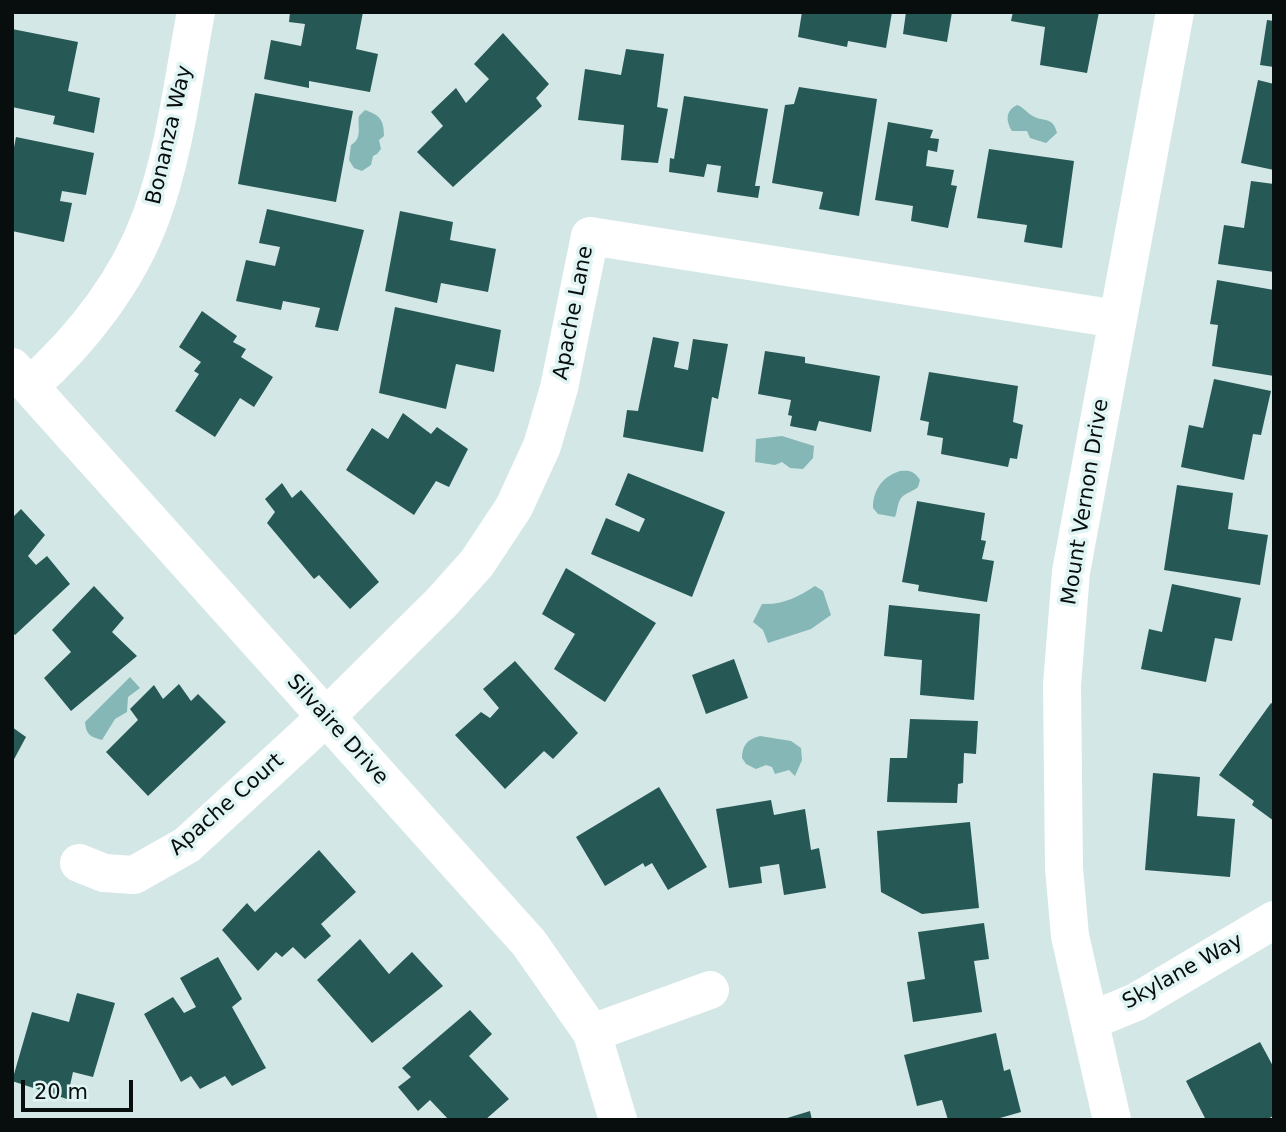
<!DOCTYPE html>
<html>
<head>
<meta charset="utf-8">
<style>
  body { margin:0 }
  #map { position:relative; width:1286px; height:1132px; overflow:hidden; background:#d3e7e6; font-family:"DejaVu Sans",sans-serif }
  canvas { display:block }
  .frame { position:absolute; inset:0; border:14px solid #070e0d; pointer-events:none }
  .scale { position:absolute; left:21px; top:1080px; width:112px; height:32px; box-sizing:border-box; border:4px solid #070e0d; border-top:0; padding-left:9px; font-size:21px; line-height:24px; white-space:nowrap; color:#070e0d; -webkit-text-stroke:5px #e0f4f3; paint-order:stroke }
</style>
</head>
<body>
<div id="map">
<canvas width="1286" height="1132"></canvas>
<div class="frame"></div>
<div class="scale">20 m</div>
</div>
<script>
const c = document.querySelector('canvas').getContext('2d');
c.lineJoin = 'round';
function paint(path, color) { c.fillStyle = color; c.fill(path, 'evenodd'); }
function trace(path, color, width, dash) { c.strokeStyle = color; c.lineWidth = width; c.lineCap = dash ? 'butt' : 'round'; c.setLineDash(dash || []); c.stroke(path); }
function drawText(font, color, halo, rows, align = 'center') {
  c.font = font + ' "DejaVu Sans",sans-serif'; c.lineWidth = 7; c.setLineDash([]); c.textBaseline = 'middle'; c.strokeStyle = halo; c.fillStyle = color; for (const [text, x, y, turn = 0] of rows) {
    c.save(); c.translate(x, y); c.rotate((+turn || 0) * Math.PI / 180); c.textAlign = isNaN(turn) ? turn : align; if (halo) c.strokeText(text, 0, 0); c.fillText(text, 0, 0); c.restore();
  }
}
const water = new Path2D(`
  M1017,105C1023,107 1025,111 1031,115C1042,123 1053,115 1057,133L1046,143L1030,138L1027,131H1012C1006,121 1005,111 1017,105Z
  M365,110C380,115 384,120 384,136L379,140L381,149L377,154L373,156L371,165L362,171L354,168L349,160L351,145C363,138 357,127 359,116Z
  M782,436L814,446L813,458L803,469L790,468L782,462L775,465L755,462L756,439Z
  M900,471C910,470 914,471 920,480L918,487C914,491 908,492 903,496C897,501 898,510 895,517L878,514L873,508C873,490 882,477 900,471Z
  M815,586L823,591L831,615L811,629L768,643L763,630L753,622L762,604C783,605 798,597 815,586Z
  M130,677L140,688L128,697L127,712L115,719L102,740C90,737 86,734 85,722Z
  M760,736L791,741L801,748L802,760L795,776L789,770L775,774L772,767L766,765L756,769L746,764L742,758C742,745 748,739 760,736Z`);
const building = new Path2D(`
  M290,12H363L356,49L378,54L370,92L309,81V88L264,79L271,40L301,46L305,24L289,22Z
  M802,12H892L886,48L848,41L847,47L798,37Z
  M906,12H952L947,42L903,34Z
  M1013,12H1099L1087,73L1040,65L1045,27L1011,21Z
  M1267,20L1274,21V67L1260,65Z
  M12,29L78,42L68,91L100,98L94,133L53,124L55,116L12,107Z
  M503,33L549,84L536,98L542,106L453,187L417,152L443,126L431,112L456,88L466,103L489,79L474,64Z
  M626,49L664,54L657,107L668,109L658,163L621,160L624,125L578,120L585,69L621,75Z
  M1258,80L1274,84V170L1241,163Z
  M799,87L877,99L859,216L819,209L823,192L772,183L785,105L794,104Z
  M255,93L353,111L336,202L238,184Z
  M684,96L768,109L755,186H760L758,198L717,192L721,166L707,164L704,177L669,172L670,158L674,159Z
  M888,122L933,130L930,138L939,139L937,152L928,150L926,166L954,170L951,185L957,186L948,228L911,221L913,206L875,200Z
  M16,137L94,153L86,195L62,191L60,201L72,203L64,242L12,231V158Z
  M989,149L1074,161L1062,248L1024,242L1027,225L977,218Z
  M1251,181L1274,184V272L1218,264L1224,225L1244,228Z
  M267,209L364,230L338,331L315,327L320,308L283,301L281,310L236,301L246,260L275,266L280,247L259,243Z
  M400,211L453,222L450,240L496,249L488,292L441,283L437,303L385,291Z
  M1217,280L1274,290V376L1212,366L1218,325L1210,324Z
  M395,307L501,330L494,372L456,364L446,409L379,393Z
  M202,311L237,336L233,342L246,349L241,357L273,377L254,407L240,398L215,437L175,411L199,374L194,371L201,362L179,347Z
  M653,337L679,342L674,367L688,370L693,339L728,344L718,399L712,397L703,452L623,437L627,410L638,411Z
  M765,351L805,357V363L880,376L871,432L819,421L816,431L790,426L792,416L788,415L791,400L758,394Z
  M929,372L1018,386L1013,422L1023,425L1017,459L1010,458L1008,467L941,454L943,438L927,435L929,422L920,420Z
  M1214,379L1271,391L1261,435L1253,434L1244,480L1181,467L1189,425L1203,428Z
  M403,413L431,434L437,427L468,449L449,487L436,481L414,515L346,470L372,428L388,439Z
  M628,473L725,512L692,597L591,554L606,518L639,532L645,519L615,505Z
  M282,483L292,498L301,490L379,582L350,609L319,575L314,579L267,523L275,512L265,499Z
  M1177,485L1233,493L1228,529L1268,535L1260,585L1164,570Z
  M917,501L985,513L981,540L986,541L982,559L994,561L987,602L918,591L919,585L902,582Z
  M21,509L45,535L28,556L36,565L47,556L70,584L15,635L12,632V518Z
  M566,568L656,623L605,702L554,669L575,634L542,614Z
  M1172,584L1241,598L1232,641L1215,638L1206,682L1141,669L1149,629L1162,632Z
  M94,586L124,618L112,632L137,656L71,711L44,678L71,652L52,630Z
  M889,605L980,614L974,700L920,695L922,660L884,656Z
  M734,659L748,698L706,714L692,675Z
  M515,661L578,733L553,759L544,751L505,789L455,735L481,712L490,718L499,708L483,689Z
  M179,684L191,701L198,694L226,722L148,796L106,752L138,720L130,709L154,685L163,699Z
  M1271,703L1274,705V821L1252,805L1254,801L1219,775Z
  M910,719L978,721L976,754L964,753L963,783L958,784L957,803L887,802L890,758H907Z
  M12,727L26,737L12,763Z
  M1153,773L1200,777L1197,816L1235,819L1230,877L1145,870Z
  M659,787L707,867L668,890L652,863L645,867L643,863L605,886L576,837Z
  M771,800L774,815L805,809L811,850L819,848L826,888L784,895L779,864L760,867L762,883L729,888L716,809Z
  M970,822L979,908L922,914L881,892L877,831Z
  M319,850L356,892L321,924L331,936L305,959L293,947L282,957L276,952L258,971L222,930L247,903L255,912Z
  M984,923L989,959L974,961L982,1012L913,1022L907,982L925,979L918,932Z
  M360,939L389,974L412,952L443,986L372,1043L317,980Z
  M218,957L242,999L232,1007L266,1068L232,1086L225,1076L200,1089L191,1076L181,1082L144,1014L173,997L184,1013L196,1007L180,978Z
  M77,993L115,1003L93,1077L73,1072L67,1099L12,1081L32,1012L69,1022Z
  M470,1010L492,1034L469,1056L509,1099L485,1120H449L430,1100L418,1111L398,1087L411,1077L402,1068Z
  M996,1033L1004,1071L1010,1069L1021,1112L993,1120H948L942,1100L917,1106L904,1055Z
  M1260,1042L1274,1068V1115L1267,1120H1206L1186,1081Z
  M810,1111L812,1120H784V1119Z`);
const minor = new Path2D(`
  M12,367L529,943L592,1033L618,1120
  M30,386C81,340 127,282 151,217C175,152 183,80 196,12
  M79,863L104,873L134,875L187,845L326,717L442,602L477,563L514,507L542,446L559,388L590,236L1117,319
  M1090,1021L1136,1002L1274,920
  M592,1033L710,990
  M1112,1120L1070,936L1064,868L1062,685L1071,572L1175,12`);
const streetNames = [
  ["Bonanza Way",170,135,-77],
  ["Apache Lane",574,313,-79],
  ["Mount Vernon Drive",1086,502,-81],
  ["Silvaire Drive",337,730,48],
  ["Apache Court",227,805,-41],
  ["Skylane Way",1183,972,-29]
];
paint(water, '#84b7b5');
paint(building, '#265856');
trace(minor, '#fff', 38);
drawText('21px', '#070e0d', '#e0f4f3', streetNames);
</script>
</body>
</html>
